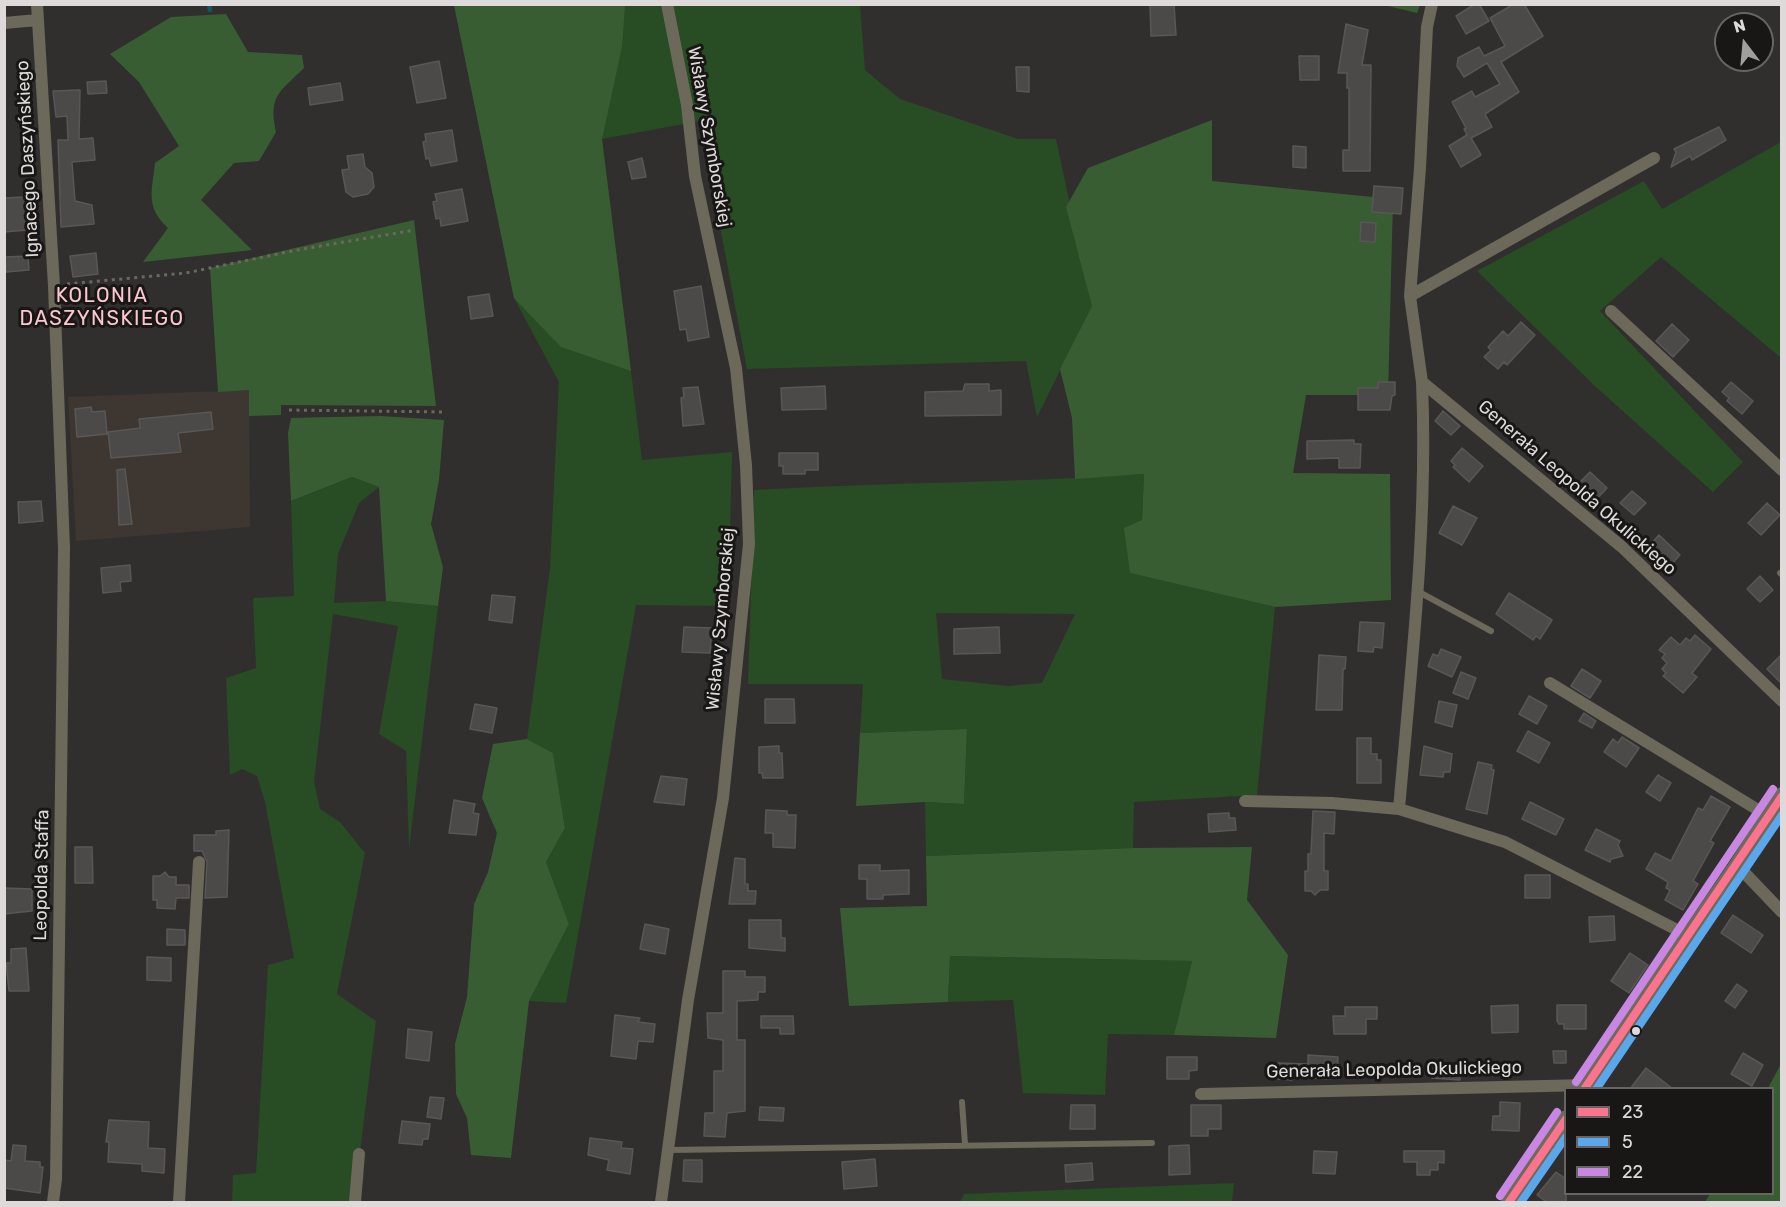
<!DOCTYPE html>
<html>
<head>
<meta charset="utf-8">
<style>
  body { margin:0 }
  #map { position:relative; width:1786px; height:1207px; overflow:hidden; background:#312f2d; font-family:Rubik,sans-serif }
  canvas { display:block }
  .frame { position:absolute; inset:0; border:6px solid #dddad9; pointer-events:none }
  .legend { position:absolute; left:1564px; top:1087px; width:210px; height:108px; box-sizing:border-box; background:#191716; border:2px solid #676564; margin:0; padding:8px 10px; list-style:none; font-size:18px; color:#dddad9 }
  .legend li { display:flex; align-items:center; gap:12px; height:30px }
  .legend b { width:30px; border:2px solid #676564 }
  .north { position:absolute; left:1714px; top:12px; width:60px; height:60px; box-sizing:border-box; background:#191716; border:2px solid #676564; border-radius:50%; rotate:344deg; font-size:16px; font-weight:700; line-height:24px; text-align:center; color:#dddad9 }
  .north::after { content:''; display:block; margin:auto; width:21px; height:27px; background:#a19e9d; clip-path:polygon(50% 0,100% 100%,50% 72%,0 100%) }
</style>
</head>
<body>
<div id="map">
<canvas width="1786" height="1207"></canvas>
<div class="frame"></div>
<ul class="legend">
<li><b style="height:8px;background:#fc738d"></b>23</li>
<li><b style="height:8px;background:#5aa8eb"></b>5</li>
<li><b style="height:8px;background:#c787e3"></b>22</li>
</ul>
<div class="north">N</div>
</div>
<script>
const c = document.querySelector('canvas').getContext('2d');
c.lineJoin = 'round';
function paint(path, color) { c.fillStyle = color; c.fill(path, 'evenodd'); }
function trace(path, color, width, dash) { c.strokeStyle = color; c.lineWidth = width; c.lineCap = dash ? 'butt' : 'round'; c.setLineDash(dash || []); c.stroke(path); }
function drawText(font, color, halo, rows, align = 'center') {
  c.font = font + ' Rubik,sans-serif'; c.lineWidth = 6; c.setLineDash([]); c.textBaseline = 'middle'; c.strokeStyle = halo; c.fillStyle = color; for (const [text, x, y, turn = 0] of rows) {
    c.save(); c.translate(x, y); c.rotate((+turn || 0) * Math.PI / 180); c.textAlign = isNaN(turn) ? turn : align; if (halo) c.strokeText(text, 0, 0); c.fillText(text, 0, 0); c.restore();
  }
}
const built = new Path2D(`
  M249,390L250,527L76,541L68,397Z`);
const green = new Path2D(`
  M454,5H860L865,70L900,99L1018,139H1056L1092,306L1037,417L1026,361L747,369L700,121L602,139L642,460L732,452L728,606L636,605L566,1003L529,1001L569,924L546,862L565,828L553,753L527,739L550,568L559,382L514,298Z
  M1781,142V358L1661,257L1600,311L1743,462L1713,492L1596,387L1477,271L1644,181L1662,209Z
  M1144,474L1142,520L1130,573L1275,607L1257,795L1134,802L1133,848L926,856L925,802L964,804L967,729L860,733L863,684H748L754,490C884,482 1014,483 1144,474ZM936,613L1074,614H1075L1042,683L1008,686L942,679Z
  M352,477L379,487L359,503L338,554L334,603L386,601L438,606L409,849L406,751L379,734L398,626L333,614L314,782L320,809L340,822L365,853L337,994L376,1021L354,1202H232L233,1175L256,1173L268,965L294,958L265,802L257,776L242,769L230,775L226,678L256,668L253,598L294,596L291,501Z
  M950,956L1192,961L1174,1035L1108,1034L1105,1095L1023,1093L1013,1000L948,1002Z
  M1234,1183L1232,1202H960L964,1194Z`);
const forest = new Path2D(`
  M454,5H625L622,47L602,139L631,371L561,347L514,298Z
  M1384,5H1420L1417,13Z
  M226,14L248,52L302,55L304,68C280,92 268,95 276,132L259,161L234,163L201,200L252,250L143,262L168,228C145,207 152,191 155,163L179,146L139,82L110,54L171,17Z
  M1212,120V181L1393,199L1388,395H1306L1293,473L1390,474L1391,600L1275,607L1130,573L1124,528L1142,520L1144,474L1075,479L1072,418L1060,369L1092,306L1066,207L1088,168Z
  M414,220L436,406L281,405V415L249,416V390L218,392L210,268Z
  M380,416L444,420L439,480L431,524L443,567L438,606L386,601L379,487L352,477L291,501L288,433L291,418Z
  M967,729L964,804L925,802L856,806L860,733Z
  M527,739L553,753L565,828L546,862L569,924L529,1001L511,1158L471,1155L467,1118L456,1094L455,1044L467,997L474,904L488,872L497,833L482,798L493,744Z
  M1252,847L1247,900L1288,955L1276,1038L1174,1035L1192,961L950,956L948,1002L849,1006L840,908L927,906L926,856L1133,848Z
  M1781,1064V1202H1705L1710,1194H1772V1088H1768Z`);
const stream = new Path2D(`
  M209,4L210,10`);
const building = new Path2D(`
  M1150,4H1174L1176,35L1151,36Z
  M1475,4H1479L1489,21L1466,34L1456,16Z
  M1514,4H1524L1543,36L1501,62L1519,92L1485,114L1492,127L1471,138L1481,155L1461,167L1449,146L1467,135L1464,129L1466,128L1452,102L1472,91L1475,97L1500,84L1487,63L1464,77L1457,66L1458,58L1479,47L1484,56L1505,46L1490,18Z
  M1346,24L1368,30L1362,65H1371L1370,171H1343V150H1349V88H1347V73H1338Z
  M1299,56H1319V80H1300Z
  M439,61L446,98L417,103L410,67Z
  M1016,67H1029V92L1017,91Z
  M106,81L107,93L88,94L87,82Z
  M340,83L343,100L310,105L308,88Z
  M80,90L79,139L93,138L95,160L72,162L75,201L92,205L94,224L61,227L58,140H68L67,116L56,117L53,91Z
  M1719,127L1726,140L1692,160L1690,156L1671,167L1676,152L1674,149Z
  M452,130L457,161L431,166L429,158L426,159L423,142L426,141L425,134Z
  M1293,146L1306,147V168L1293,167Z
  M363,154L365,167L372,173L374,187L368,194L353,197L346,192L342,170L349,169L347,156Z
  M642,158L646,177L632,179L628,162Z
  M1374,186L1403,188L1401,214L1372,212Z
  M462,189L468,221L441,226L440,218L436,219L433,202L437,201L435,194Z
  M25,197L27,230L4,232V198Z
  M1361,222L1376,223L1375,242L1360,241Z
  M96,253L98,274L73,277L70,256Z
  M28,256L29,270L6,272L5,257Z
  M701,286L709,337L688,341L686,329L680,330L674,291Z
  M489,294L493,316L471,319L468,297Z
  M1521,322L1535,335L1507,365L1504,362L1498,369L1484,357L1491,350L1488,347L1503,331L1508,336Z
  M1672,324L1689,340L1673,357L1656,341Z
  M1378,382H1395V395L1392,396L1390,410H1358V388H1378Z
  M1731,382L1753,401L1742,414L1727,401L1729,398L1722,392Z
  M965,384H989V391L1001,390V415L925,416V392L963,391Z
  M825,386L826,409L782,410L781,388Z
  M698,387L704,424L683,426L681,398L684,397L683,388Z
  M91,407L92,412L105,411L107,434L77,437L75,409Z
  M1443,411L1460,426L1451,435L1435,421Z
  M211,412L213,429L178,433L181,452L111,458L108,432L140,428L139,419Z
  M1354,440V444H1361L1360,468H1339V458L1307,459V441Z
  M1462,448L1483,466L1469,482L1453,467L1455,465L1451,461Z
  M779,453H818V470H805V474H783V466H779Z
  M125,469L132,524L119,525L117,470Z
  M1590,472L1607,488L1593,503L1575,487Z
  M1632,491L1646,503L1634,515L1620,503Z
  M41,501L43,521L19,523L18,502Z
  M1767,503L1780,515L1761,535L1748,523Z
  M1453,506L1477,518L1462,545L1439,533Z
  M1659,535L1680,555L1665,571L1646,549Z
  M130,565L131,581L120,582L121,591L103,593L101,568Z
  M1760,576L1773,590L1760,602L1747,589Z
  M1509,593L1552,620L1540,639L1536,636L1533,640L1496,614Z
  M492,595L515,597L512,623L489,620Z
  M1360,622L1384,623L1382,648L1374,647L1373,652L1358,651Z
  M684,627L712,628L710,653L682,652Z
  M999,627L1000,653L954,654V629Z
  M1695,635L1711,649L1692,673L1697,677L1683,693L1663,676L1666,673L1662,669L1667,663L1662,658L1665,654L1659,650L1671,637L1680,645L1686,638L1690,641Z
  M1441,649L1461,657L1452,677L1428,666L1433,654L1438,656Z
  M1782,654V684L1767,669Z
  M1319,655L1346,657L1345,669H1343L1342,710H1316Z
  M1582,669L1601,681L1590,698L1571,686Z
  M1461,672L1476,678L1468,699L1453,693Z
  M1529,696L1547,706L1537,724L1519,714Z
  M765,699H794L795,723H765Z
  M1439,701L1457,705L1452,727L1435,722Z
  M475,704L497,708L492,733L470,729Z
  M1584,713L1596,721L1592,728L1579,721Z
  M1528,731L1550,743L1539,763L1517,751Z
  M1622,737L1639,748L1626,767L1604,752L1613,739L1618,743Z
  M1357,738H1371V754H1377V760H1381V783H1357Z
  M779,746V753H782L783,778H763L762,773H759V747Z
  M1424,746L1452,754L1450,772H1444L1443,777L1420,775Z
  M1478,762L1492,765L1491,769L1494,770L1487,814L1466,809Z
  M1658,775L1671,783L1660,801L1646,792Z
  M661,776L687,779L684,805L654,802Z
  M1711,796L1730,807L1710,841L1714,843L1693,881L1698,884L1683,910L1665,900L1670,890L1666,888L1668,882L1646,869L1655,853L1671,861L1698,808L1703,810Z
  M454,800L475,804L473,813L479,814L476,835L449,833Z
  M1530,802L1564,819L1556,835L1522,819Z
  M766,810L787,811V815H796L795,848L773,847V833H765Z
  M1313,811L1335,812L1334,834L1324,833V871H1328V890H1320L1315,895L1311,891H1305V871H1308V854H1311Z
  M1229,813V818H1235L1236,830L1209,832L1208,814Z
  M1596,829L1620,841L1618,845L1623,856L1611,859L1610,862L1585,850Z
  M229,830L227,897L205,898L207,862L202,851H194V835H216V831Z
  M75,847H92L93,883H75Z
  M735,858L745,859V884H748V891H756L755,904H729Z
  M859,865H880V871L909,870V894L883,895V899H867V879H859Z
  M165,872L169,877H176V885H189V898H176L175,909L157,908V900H153V876H160Z
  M1525,875H1550V898H1525Z
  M4,888L32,889V911L4,914Z
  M1733,915L1763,935L1751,953L1721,933Z
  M1614,916L1615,940L1590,942L1589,917Z
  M749,920H781V938H785V951L749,948Z
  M645,924L669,929L665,954L640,949Z
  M167,929L185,930V945H167Z
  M26,948L29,991H9L6,963H11V949Z
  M1630,953L1648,965L1629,993L1611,981Z
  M147,957L171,958V981L147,980Z
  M723,971H745V977H765V992H758V1000L737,1001V1040H745V1111L727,1113L725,1137L704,1136L705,1113H714V1071H723V1040L708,1038L707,1013H723Z
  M1737,984L1747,991L1735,1008L1725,1001Z
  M1518,1005V1032L1492,1033L1491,1006Z
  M1557,1005H1586V1029H1564V1024H1559L1557,1021Z
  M1345,1007H1377V1019H1366V1034H1334L1333,1016H1345Z
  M615,1015L640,1018L638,1022L655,1024L653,1042L638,1041L636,1059L611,1056Z
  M761,1016H793L794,1034H780V1028H761Z
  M408,1029L432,1032L429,1061L406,1058Z
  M1553,1051H1566V1063H1554Z
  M1743,1053L1763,1065L1752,1086L1731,1074Z
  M1308,1055L1338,1057L1337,1075L1330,1074V1079L1292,1077V1080L1277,1079L1278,1063L1308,1064Z
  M1167,1057H1197V1070L1189,1071V1079H1167Z
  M1459,1066L1460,1080L1432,1078L1431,1067Z
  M1646,1068L1673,1089H1630Z
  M430,1097L444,1098L441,1119L427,1117Z
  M1500,1102L1520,1103L1519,1131L1492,1130L1493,1116H1500Z
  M1071,1105H1095V1129H1070Z
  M1191,1105H1221V1129H1208V1136H1191Z
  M760,1107L784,1108L783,1121L759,1120Z
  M109,1120L149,1122L148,1148L165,1149L164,1173L142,1171V1164L108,1162L109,1142H106Z
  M402,1121L430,1124L428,1139H423L422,1145L399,1143Z
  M590,1138L622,1142L621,1148L633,1149L630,1174L607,1170L609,1160L588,1155Z
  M13,1145L26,1146L25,1161L40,1162V1167H43L40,1193L4,1188V1160L11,1161Z
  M1189,1145L1190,1174L1169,1175V1146Z
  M1314,1151L1337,1152L1335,1174L1313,1173Z
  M1404,1151H1444V1163L1438,1162V1170H1430V1175H1417V1162H1404Z
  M875,1159L877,1186L844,1189L842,1162Z
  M684,1160H702V1182L683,1181Z
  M1092,1163L1093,1180L1066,1182L1065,1165Z
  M1556,1172L1566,1179V1203H1548L1537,1195Z`);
const path = new Path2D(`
  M67,284L186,273L302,249L415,230
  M289,410L446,412`);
const lane = new Path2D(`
  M1780,573L1782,575
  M1419,592L1491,631
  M962,1102L965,1144
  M670,1150L1152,1143`);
const street = new Path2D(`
  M37,4L54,286L64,548L56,1179L53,1202
  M1432,4L1427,27L1420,168L1410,296L1422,382L1622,547L1782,701
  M4,23L38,20
  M1410,296L1654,158
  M1611,311L1782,470
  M1550,683L1768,816
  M1245,801L1332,803L1399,809L1505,842L1689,936
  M1399,809C1411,667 1428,525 1422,382
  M1737,865L1782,912
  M1201,1094L1588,1085
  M179,1202L199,862
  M355,1202L359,1154
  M661,1202L688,1000L723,798L749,544L746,465L736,368L695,176L687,105L667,4`);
const secondary = new Path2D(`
  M1585,1088L1737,865L1782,795
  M1509,1202L1566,1118`);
const bus1 = new Path2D(`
  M1585,1088L1782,796
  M1509,1202L1566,1119`);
const bus2 = new Path2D(`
  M1597,1088L1782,815
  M1521,1202L1566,1137`);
const bus3 = new Path2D(`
  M1576,1082L1773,789
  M1500,1196L1557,1112`);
const markers = [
  [1636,1031,5,"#dddad9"]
];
const streetNames = [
  ["Wisławy Szymborskiej",709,137,80],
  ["Ignacego Daszyńskiego",28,159,-93],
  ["Generała Leopolda Okulickiego",1577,488,41],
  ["Wisławy Szymborskiej",721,619,-85],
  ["Leopolda Staffa",42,875,-89],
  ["Generała Leopolda Okulickiego",1394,1070,-1]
];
const neighbourhoodNames = [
  ["KOLONIA",102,296],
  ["DASZYŃSKIEGO",102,319]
];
paint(built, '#3e3630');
paint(green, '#284c23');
paint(forest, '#385d33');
trace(stream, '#145764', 4.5);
paint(building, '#4c4a49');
trace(building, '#595755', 1.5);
trace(path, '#6c685f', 3, [3, 4.5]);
trace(lane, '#6c685a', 6);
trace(street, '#6c685a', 12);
trace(secondary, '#6f6a5b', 16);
trace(bus1, '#fc738d', 8);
trace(bus2, '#5aa8eb', 8);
trace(bus3, '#c787e3', 8);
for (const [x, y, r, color] of markers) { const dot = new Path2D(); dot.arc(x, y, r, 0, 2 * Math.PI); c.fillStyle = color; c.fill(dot); trace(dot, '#191716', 2); }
drawText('18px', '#dddad9', '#191716', streetNames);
c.letterSpacing = '1.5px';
drawText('20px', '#fbc7ce', '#191716', neighbourhoodNames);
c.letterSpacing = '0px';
</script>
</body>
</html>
